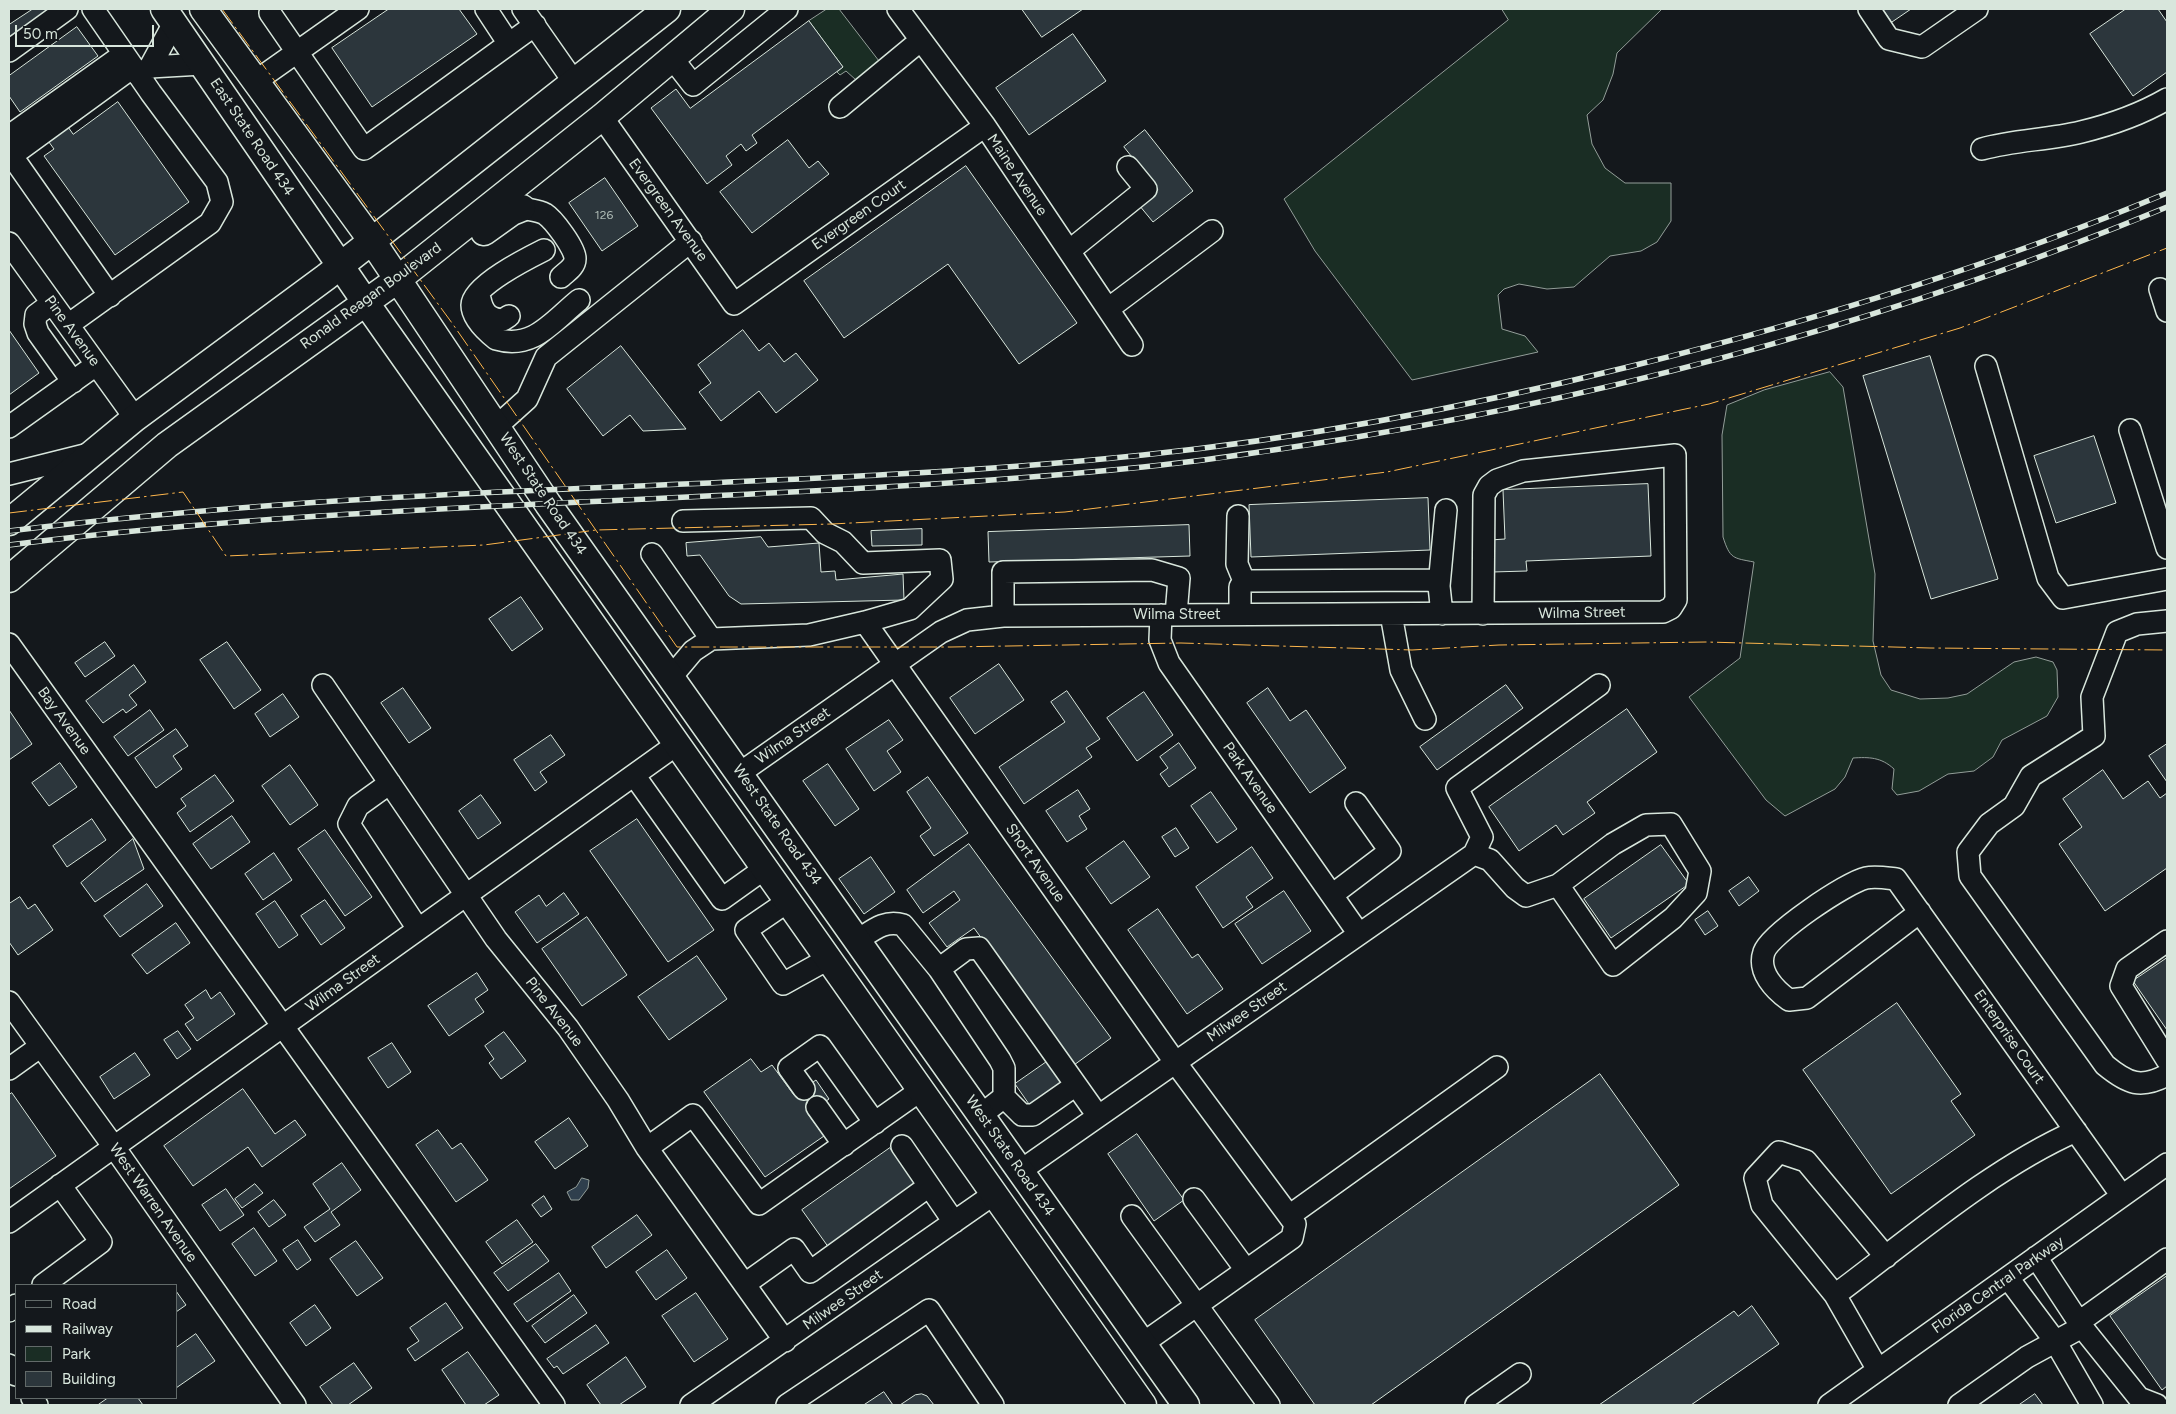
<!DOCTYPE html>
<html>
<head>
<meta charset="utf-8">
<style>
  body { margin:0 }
  #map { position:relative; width:2176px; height:1414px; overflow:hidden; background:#14181c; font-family:Figtree,sans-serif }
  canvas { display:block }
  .frame { position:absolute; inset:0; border:10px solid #d8e6dc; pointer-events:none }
  .legend { position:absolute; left:15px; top:1284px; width:162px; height:115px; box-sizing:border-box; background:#14181c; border:1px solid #626a69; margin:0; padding:6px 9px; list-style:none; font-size:15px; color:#d8e6dc }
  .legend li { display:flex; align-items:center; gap:10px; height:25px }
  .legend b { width:25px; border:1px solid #626a69 }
  .scale { position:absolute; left:15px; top:25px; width:139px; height:22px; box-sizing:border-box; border:2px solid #d8e6dc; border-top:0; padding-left:6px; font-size:15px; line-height:18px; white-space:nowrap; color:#d8e6dc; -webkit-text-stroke:4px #14181c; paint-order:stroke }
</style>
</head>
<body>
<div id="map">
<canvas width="2176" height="1414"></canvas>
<div class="frame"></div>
<ul class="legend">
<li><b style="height:6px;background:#14181c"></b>Road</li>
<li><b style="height:6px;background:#d8e6dc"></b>Railway</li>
<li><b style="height:14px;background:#1a2d24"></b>Park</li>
<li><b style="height:14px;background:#2c363c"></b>Building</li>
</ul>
<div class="scale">50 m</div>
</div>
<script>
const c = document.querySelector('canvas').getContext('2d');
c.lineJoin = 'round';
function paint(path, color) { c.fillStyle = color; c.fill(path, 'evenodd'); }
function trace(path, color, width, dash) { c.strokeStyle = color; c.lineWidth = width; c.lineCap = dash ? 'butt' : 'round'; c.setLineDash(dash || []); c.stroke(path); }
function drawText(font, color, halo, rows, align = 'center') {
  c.font = font + ' Figtree,sans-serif'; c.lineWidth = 4; c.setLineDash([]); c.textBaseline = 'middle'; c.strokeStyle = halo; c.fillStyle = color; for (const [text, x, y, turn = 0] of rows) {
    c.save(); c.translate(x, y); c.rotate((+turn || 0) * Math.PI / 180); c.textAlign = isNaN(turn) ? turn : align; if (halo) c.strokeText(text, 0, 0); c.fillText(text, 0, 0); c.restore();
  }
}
const green = new Path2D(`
  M827,9H839L879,61L856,80L846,71L840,75L837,72L843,67L809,21Z
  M1502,9H1662L1617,53L1613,74L1603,100L1587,115L1592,144L1605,168L1625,183H1671V221L1657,242L1641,251L1610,256L1574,287L1547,289L1519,284L1504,289L1498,295L1502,329L1525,336L1538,352L1412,380L1315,251L1284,199L1508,20Z
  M1830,372L1843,387L1875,574L1873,641L1881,675L1891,690L1920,699L1948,698L1967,694L2014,662L2036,657L2053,662L2057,670L2058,697L2047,716L2002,740L1993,757L1974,771L1948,774L1919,791L1897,795L1892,789L1894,769C1881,757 1869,757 1853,758L1845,777L1835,789L1785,816L1766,800L1689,697L1740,658L1754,562C1733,558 1730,559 1723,537L1722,435L1727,405L1764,390Z`);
const water = new Path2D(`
  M582,1178L589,1180L588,1188L579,1200H571L567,1192L576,1187Z`);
const building = new Path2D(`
  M33,9H53L9,41V25Z
  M389,9H459L477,34L372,107L332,48Z
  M1022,9H1083L1042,37Z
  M1883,9H1911L1892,22Z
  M2126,9H2158L2167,22V72L2133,96L2090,34Z
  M809,21L843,67L752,135L757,143L746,151L741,144L726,156L732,165L707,184L651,108L676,89L690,108Z
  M77,27L98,56L20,112L9,96V76Z
  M1073,34L1106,81L1029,135L996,88Z
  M118,102L189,202L115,255L44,156L54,149L46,138L66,124L73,134Z
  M1145,130L1193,191L1153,222L1139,205L1158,190L1124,147Z
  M788,140L809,168L818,161L829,174L752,233L720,192Z
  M966,166L1077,323L1019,364L948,264L844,338L804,281Z
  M605,178L638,226L602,251L569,203Z
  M9,330L39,373L9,395Z
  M743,330L759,351L769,343L784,362L796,353L818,380L776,413L759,391L721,421L699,392L711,383L698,365Z
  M621,346L686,429L643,431L630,415L603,436L567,389Z
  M1930,356L1998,579L1931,599L1863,376Z
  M2094,436L2116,503L2056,523L2034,456Z
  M1648,484L1651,556L1526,561L1527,571L1492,572L1490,540L1505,539L1503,490Z
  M1428,498L1430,550L1251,557L1249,505Z
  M1189,525L1190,556L989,562L988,532Z
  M922,529V545L872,546L871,531Z
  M761,537L768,547L819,543L821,572L835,571L836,580L903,574L904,600L741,604L729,596L700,555L687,556L686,543Z
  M521,597L543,629L512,651L489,619Z
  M105,642L115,656L85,677L75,663Z
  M227,642L261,690L234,709L200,660Z
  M999,664L1024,700L975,734L950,698Z
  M134,665L146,682L129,695L137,705L126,713L123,709L103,723L86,701Z
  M1506,685L1523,708L1437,770L1420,747Z
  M403,688L431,728L409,743L381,703Z
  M1268,688L1290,721L1306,710L1346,768L1310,793L1247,703Z
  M1067,691L1100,739L1086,748L1092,757L1024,804L999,767L1065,722L1051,702Z
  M1144,692L1173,735L1137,761L1107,718Z
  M283,694L299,717L270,737L255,714Z
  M1627,709L1657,752L1587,802L1595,813L1563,835L1556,825L1519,851L1489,807Z
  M9,710L32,744L9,760Z
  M150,710L164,730L128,756L114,737Z
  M889,720L903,740L887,751L901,772L874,791L846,749Z
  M176,729L188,746L173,756L182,769L156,788L135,758Z
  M551,735L565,755L540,772L547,782L535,791L514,760Z
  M1179,743L1196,768L1169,787L1160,774L1168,768L1160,757Z
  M2167,744V782L2149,756Z
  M60,763L77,787L49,806L32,783Z
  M828,764L859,809L835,826L803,781Z
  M290,765L318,805L290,825L262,786Z
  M2103,770L2123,799L2148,781L2160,798L2167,793V868L2105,911L2059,844L2082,827L2063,799Z
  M215,775L234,801L190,832L177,813L186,806L181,799Z
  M928,777L968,833L934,856L920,836L931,828L907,792Z
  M1078,790L1090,809L1079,816L1087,829L1067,842L1046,811Z
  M1211,792L1237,829L1217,843L1191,806Z
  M481,795L501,823L478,839L459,811Z
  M232,816L250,842L211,869L193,844Z
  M92,819L106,840L67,867L53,846Z
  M637,819L714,930L668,962L590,851Z
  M1176,828L1189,848L1175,857L1162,837Z
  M325,830L372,897L345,916L298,849Z
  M133,839L144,869L95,902L81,883Z
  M1124,841L1150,877L1111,904L1086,868Z
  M969,844L1111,1038L1074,1065L974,928L947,947L929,923L960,900L954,891L923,913L907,890Z
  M1661,845L1689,884L1611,938L1584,899Z
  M1252,847L1273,878L1246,897L1253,907L1223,928L1196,887Z
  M274,853L292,880L263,900L245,874Z
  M871,857L895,892L864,914L839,879Z
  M1749,877L1759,891L1739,906L1729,891Z
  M147,884L163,906L120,937L104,916Z
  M1284,891L1311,931L1262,964L1235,924Z
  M564,893L579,914L537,943L515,912L539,895L546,906Z
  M20,897L28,909L35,904L53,930L18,955L9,942V904Z
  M325,900L345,928L321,945L301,916Z
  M275,901L298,935L279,948L256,914Z
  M1158,909L1192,958L1198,954L1223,989L1187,1014L1128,930Z
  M1708,911L1718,926L1705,935L1695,920Z
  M587,917L627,975L582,1006L542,949Z
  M176,923L190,943L147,974L132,955Z
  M697,956L727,999L669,1040L638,997Z
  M2167,958V1030L2133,981Z
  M477,973L488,990L475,999L484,1012L449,1036L428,1006Z
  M206,990L211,999L220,992L235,1014L197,1041L185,1024L194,1018L185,1005Z
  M1897,1003L1961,1094L1951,1101L1975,1135L1891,1194L1803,1070Z
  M178,1031L191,1049L177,1059L164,1040Z
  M504,1032L526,1061L501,1079L489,1063L494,1059L485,1046Z
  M392,1043L411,1072L388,1088L368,1058Z
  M135,1053L150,1075L114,1099L100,1077Z
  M751,1059L761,1072L772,1065L794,1095L816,1080L829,1099L808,1114L824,1136L765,1177L704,1092Z
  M1048,1061L1064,1084L1031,1107L1015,1084Z
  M1600,1074L1679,1185L1371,1405H1315L1255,1320Z
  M243,1089L275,1134L295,1120L306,1135L262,1167L248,1147L193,1186L164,1146Z
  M12,1093L56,1156L9,1189V1095Z
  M569,1118L588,1146L555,1169L535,1142Z
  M438,1130L452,1149L461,1143L488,1180L456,1202L416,1145Z
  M1137,1134L1184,1200L1154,1221L1108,1154Z
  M890,1148L917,1187L829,1248L802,1210Z
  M342,1163L361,1190L331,1212L340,1225L315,1242L304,1227L330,1209L313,1184Z
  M255,1184L263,1193L242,1208L235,1199Z
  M226,1189L244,1215L220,1231L202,1205Z
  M544,1196L552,1209L541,1217L532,1205Z
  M274,1200L286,1215L269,1227L258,1212Z
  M637,1215L652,1235L606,1268L592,1247Z
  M517,1220L533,1242L502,1264L486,1242Z
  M254,1228L277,1261L255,1276L232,1244Z
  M298,1240L311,1260L297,1270L283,1250Z
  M356,1241L383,1278L357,1296L330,1259Z
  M536,1244L549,1261L508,1291L494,1273Z
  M667,1250L687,1278L656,1300L636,1272Z
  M559,1273L571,1291L527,1322L514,1304Z
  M2167,1276V1386L2162,1390L2110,1316Z
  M176,1291L186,1305L176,1312Z
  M696,1293L728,1339L694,1362L662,1316Z
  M574,1295L587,1313L545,1343L532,1326Z
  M446,1303L463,1328L415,1361L407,1349L419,1341L410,1328Z
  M315,1305L331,1328L306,1346L290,1323Z
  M1752,1306L1779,1344L1691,1405H1599L1734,1311L1738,1316Z
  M596,1325L609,1343L563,1374L557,1366L554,1368L547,1359Z
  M196,1334L215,1361L176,1388V1348Z
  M468,1352L499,1395L484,1405H466L442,1370Z
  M626,1357L646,1387L619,1405H601L587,1385Z
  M354,1363L372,1388L348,1405H333L320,1387Z
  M884,1392L893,1405H864Z
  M922,1394L927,1396L934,1405H900L915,1395Z
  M2035,1394L2043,1405H2019Z
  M108,1398H138L143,1405H98Z`);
const minor = new Path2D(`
  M486,9L509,44
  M523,9L574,82
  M898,9L985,126L1132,345
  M1869,9L1889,39L1922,47L1977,9
  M270,13L364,149L535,25
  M9,51L67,9
  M672,58L693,85L787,9
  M150,67L202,64
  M139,76L150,67L174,23
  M256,81L358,9
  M840,107L921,40
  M602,117L734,304L985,126
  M9,136L124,54
  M1982,149C2014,140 2048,140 2081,132C2110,125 2141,114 2167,99
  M9,152L110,296
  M11,156L133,67
  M522,208C529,210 538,210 545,214C553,219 576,249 575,259C575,267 566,272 561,277
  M9,243L135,418
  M544,250C528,258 472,286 472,305C472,318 486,331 496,339C533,350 552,322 579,300
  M1069,251L1146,189L1128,167
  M2160,289L2167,311
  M480,299C483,313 489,319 503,320L509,316
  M52,303L36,315L35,324L38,333L73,382
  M1108,309L1212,231
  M68,325L210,223L222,202L217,182L151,93L93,9
  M1986,366L2048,578L2063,598L2167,579
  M497,426L527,399L546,357L691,241
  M9,427L96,365
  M2130,430L2167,548
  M9,474L89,454
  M1238,516L1237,564L1244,581
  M683,521L811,518L825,533L843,542L863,563L940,560L942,579L910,609L865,622
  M652,554L711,639L809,635L865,622L1175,1062L1295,1224L1292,1238L1142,1344
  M1439,586L1446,510
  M1240,614V587L1244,581L1432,580L1439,586L1442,614
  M1391,614L1401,670L1425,719
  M1161,615L1160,640L1169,663L1359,934
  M1003,616V572L1152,570L1179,578L1176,615
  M2167,621L2137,624L2117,632L2092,697L2094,736L2031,776L2014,806L1989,824L1968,852L1970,876L2105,1065C2128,1084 2141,1089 2167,1075
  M9,644L554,1405
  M672,676L693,651L711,639
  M323,685L496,939L568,1028L618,1100L647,1148L785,1341
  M740,773L941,632L967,620L1003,616L1663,612L1671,608L1676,600L1675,455L1523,471L1497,480L1489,486L1484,495L1483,614
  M634,775L722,899L764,869
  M390,783L358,806L349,824L418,929
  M1474,854L1490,860L1515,888L1526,896L1558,885L1613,844L1646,825L1671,824L1700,871L1696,893L1673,918L1613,965L1558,885
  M1474,854L1482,837L1457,788L1599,685
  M1332,895L1390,851L1356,803
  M787,902L746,930L783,984L828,959
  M1920,912L1807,998L1789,1000C1775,990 1757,972 1764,952C1770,934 1847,882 1866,878C1875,876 1887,878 1896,879L2122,1196
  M858,940C872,931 885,919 903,925L939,969L1000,1060L1004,1068V1097L981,1115
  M2167,941L2127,969L2121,986L2167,1060
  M939,969L966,949L979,948L1098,1116
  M9,1002L114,1147L295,1405
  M9,1069L41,1046
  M804,1089L789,1068L820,1046L875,1123
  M1004,1097L1022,1115H1033L1076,1085
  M817,1107L844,1145
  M902,1146L954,1222
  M647,1148L693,1115L759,1204L921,1090
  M1020,1171L1474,854
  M1194,1199L1246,1270
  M1132,1216L1269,1405
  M1289,1216L1497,1067
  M9,1222L676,745
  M2036,1257L2082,1327L2139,1398L2157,1405
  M2008,1278L2055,1341L2092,1405
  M745,1284L794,1249L810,1272L929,1186
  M43,1285L101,1242L60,1185
  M1835,1295L1762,1205L1755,1178L1779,1152L1806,1161L1886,1257
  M9,1311L16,1305
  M2079,1322L2167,1259
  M9,1365L16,1375
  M1878,1370L1835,1295C1909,1240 1992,1168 2076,1131
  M32,1398L37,1405
  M691,1405L994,1194
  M787,1405L929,1310L993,1405
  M1476,1405L1520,1374
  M1829,1405L2167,1164
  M1959,1405L2027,1357L2082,1327`);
const major = new Path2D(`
  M164,9L366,303L1143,1405
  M203,9L372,241L548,504L1186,1405
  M484,232L512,212L522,208
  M9,522L135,418L326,277L667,9
  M9,579L167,445L397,280L602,117L731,9`);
const rail = new Path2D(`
  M9,531C107,519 206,510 306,503C585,483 865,484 1143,455C1308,438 1472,406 1632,366C1814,321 1994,265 2167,193
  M9,545C385,497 766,505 1143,467C1213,460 1282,449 1351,438C1629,392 1906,315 2167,207`);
const power = new Path2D(`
  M222,9L452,323L677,647H951L1181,643L1412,650L1499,645L1706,642L1930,648L2167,650
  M9,513L183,492L226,556L484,545L596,530L832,524L1065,512L1387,472L1709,404L1960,328L2167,248`);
const numberNames = [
  ["126",604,215]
];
const streetNames = [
  ["East State Road 434",252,137,56],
  ["Maine Avenue",1017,175,56],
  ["Evergreen Avenue",668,210,54],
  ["Evergreen Court",859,215,-35],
  ["Ronald Reagan Boulevard",371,296,-36],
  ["Pine Avenue",72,331,54],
  ["West State Road 434",543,494,56],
  ["Wilma Street",1582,613,-1],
  ["Wilma Street",1177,615],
  ["Bay Avenue",64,721,54],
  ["Wilma Street",793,736,-35],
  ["Park Avenue",1250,778,55],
  ["West State Road 434",777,825,55],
  ["Short Avenue",1035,863,55],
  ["Wilma Street",343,983,-36],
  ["Pine Avenue",554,1012,52],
  ["Milwee Street",1247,1012,-35],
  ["Enterprise Court",2009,1037,55],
  ["West State Road 434",1010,1156,55],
  ["West Warren Avenue",153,1203,55],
  ["Florida Central Parkway",1998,1285,-35],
  ["Milwee Street",843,1300,-35]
];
paint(green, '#1a2d24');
trace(green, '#939e99', 1);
paint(water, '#2f3f4d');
trace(water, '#939e99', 1);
paint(building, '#2c363c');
trace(building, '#d8e6dc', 1);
trace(minor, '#d8e6dc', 24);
trace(major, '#d8e6dc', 29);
trace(minor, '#14181c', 21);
trace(major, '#14181c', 26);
trace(rail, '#d8e6dc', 5.5);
trace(rail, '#14181c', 4, [11]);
trace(power, '#ffb74d', 1, [18, 4, 2.5, 4]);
drawText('12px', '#adbab4', null, numberNames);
drawText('15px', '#d8e6dc', '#14181c', streetNames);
</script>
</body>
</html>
